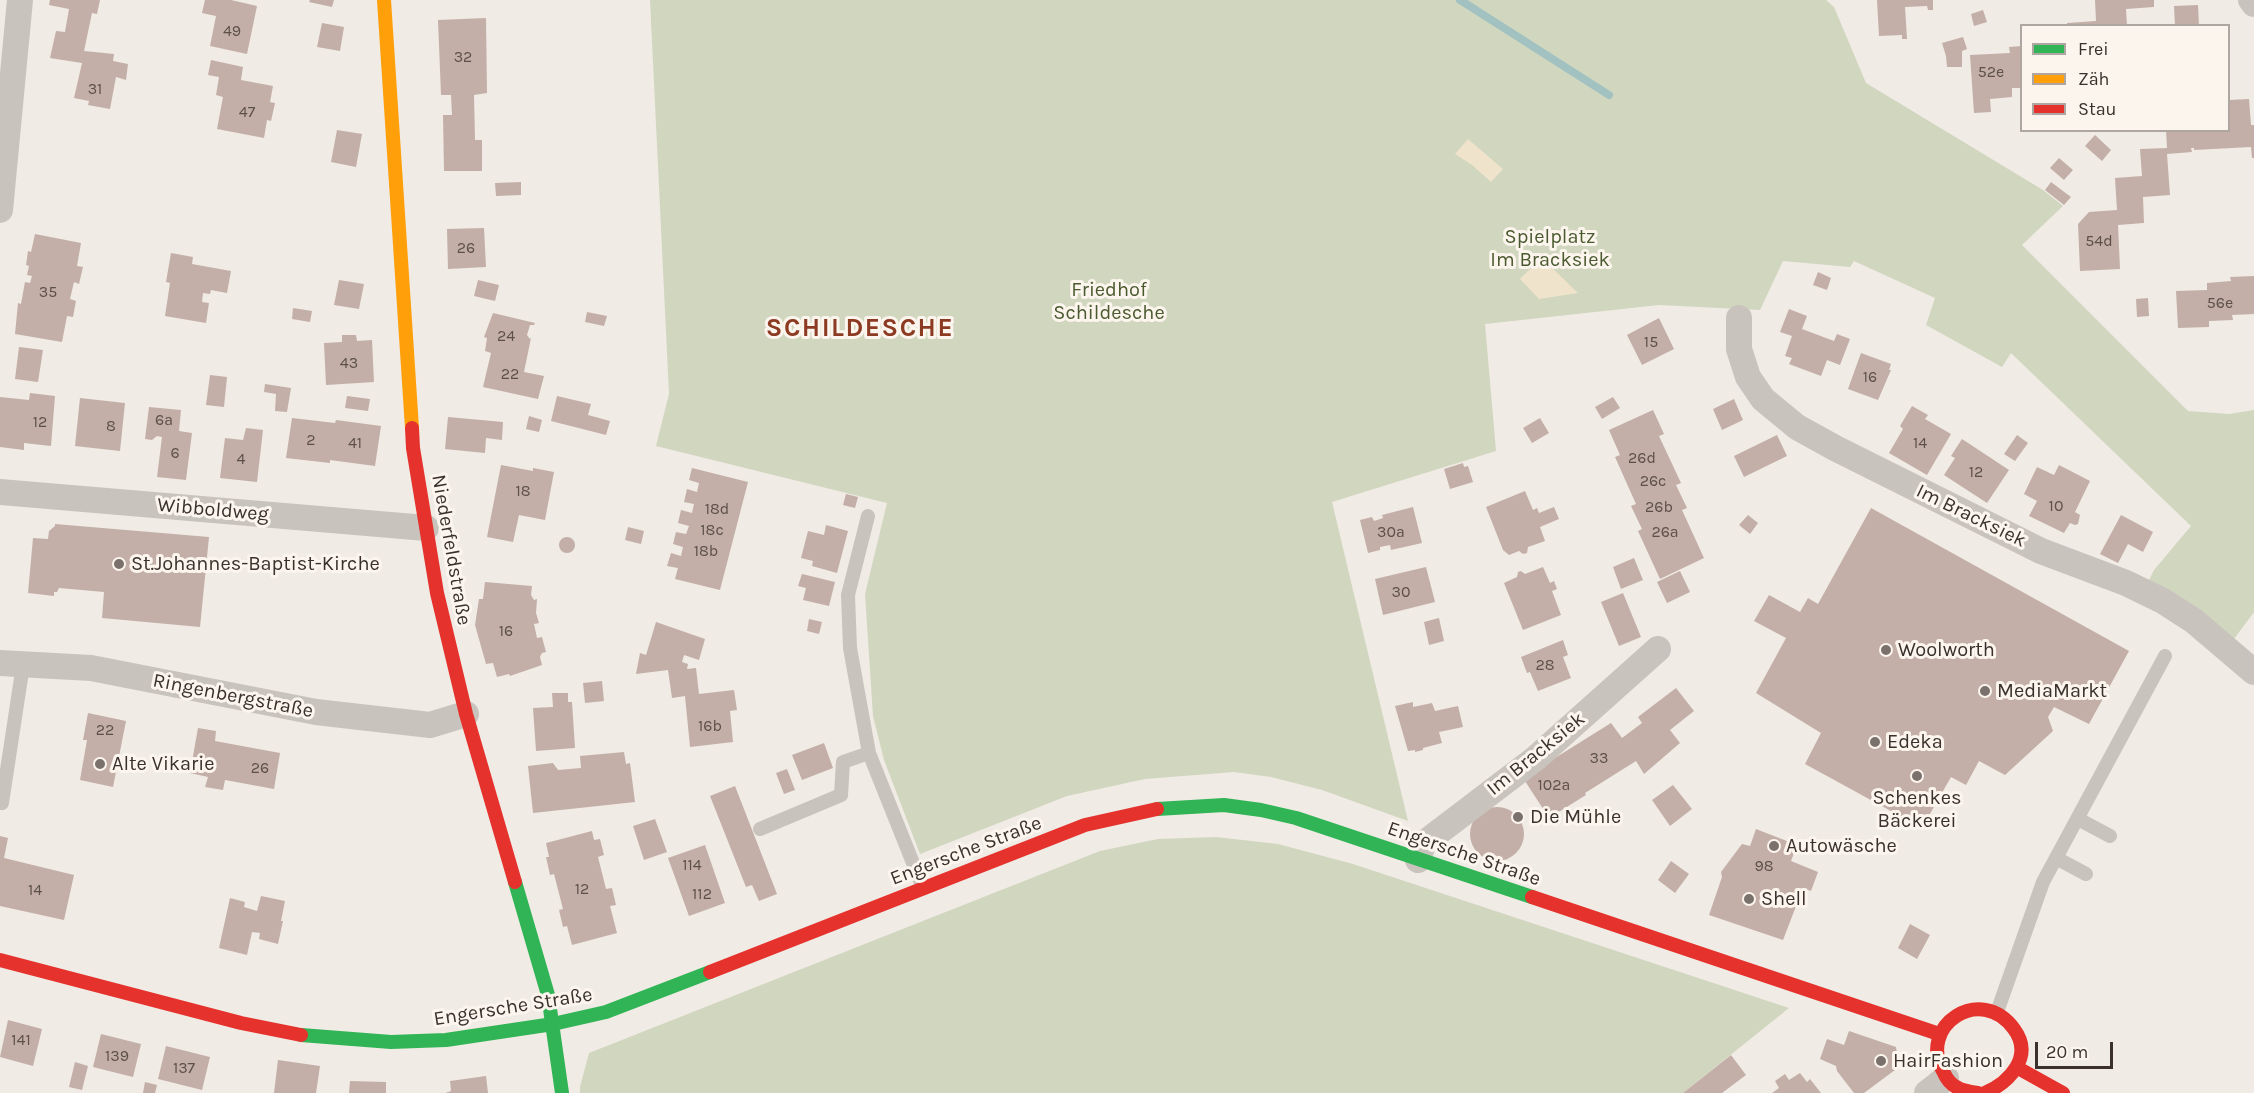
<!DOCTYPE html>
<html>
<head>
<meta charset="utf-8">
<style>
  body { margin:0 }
  #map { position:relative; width:2254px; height:1093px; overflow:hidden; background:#f0ebe5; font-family:Karla,sans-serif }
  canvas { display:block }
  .legend { position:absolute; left:2020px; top:24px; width:210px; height:108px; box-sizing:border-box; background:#fbf5ee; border:2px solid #aea6a0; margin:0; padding:8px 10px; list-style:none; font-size:18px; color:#3b302b }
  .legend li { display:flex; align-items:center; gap:12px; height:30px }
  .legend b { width:30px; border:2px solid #aea6a0 }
  .scale { position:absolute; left:2035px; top:1042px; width:78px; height:27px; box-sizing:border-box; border:3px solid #3b302b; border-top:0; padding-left:8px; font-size:18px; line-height:21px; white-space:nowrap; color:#3b302b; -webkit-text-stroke:4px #fbf5ee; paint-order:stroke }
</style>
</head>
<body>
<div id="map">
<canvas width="2254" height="1093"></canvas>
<ul class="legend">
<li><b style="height:8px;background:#30b455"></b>Frei</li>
<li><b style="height:8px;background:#ff9f0a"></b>Zäh</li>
<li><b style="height:8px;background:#e5322d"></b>Stau</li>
</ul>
<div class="scale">20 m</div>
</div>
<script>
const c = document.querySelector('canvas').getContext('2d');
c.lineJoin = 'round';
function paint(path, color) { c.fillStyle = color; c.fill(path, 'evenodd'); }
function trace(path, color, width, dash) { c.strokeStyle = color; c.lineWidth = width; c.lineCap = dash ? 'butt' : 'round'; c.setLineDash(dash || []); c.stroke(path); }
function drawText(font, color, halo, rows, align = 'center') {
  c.font = font + ' Karla,sans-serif'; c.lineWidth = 6; c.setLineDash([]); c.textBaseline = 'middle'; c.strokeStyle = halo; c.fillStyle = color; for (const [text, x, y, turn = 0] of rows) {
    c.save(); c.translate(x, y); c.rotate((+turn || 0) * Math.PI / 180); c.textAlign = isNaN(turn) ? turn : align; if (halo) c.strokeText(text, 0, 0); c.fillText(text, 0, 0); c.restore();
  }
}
const green = new Path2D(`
  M650,0H1826L1834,7L1866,83L2043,190L2063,206L2022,245L2188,411L2229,414L2254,410V612L2234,639L2146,586L2154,570L2191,526L2011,353L2002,367L1926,325L1935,298L1854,261L1850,267L1783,261L1760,310L1659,305L1485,324L1496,451L1332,502L1408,821L1322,790L1271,777L1234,772L1145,779L1067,796L920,854L884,760L873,716L865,594L887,503L656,446L669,394Z
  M1216,837L1278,844L1353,864L1789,1008L1683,1093H580V1087L589,1053L1100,851L1158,839Z`);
const sand = new Path2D(`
  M1468,139L1503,169L1491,182L1472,165L1455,154Z
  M1538,261L1546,262L1578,293L1539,299L1520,279Z`);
const stream = new Path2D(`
  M1460,0L1609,95`);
const building = new Path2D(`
  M50,0H100L97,14L92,13L84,51L114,54L113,61L128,64L126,80L116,77L110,109L88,105L89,101L74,98L82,63L50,58L56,31L65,32L69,9L49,5Z
  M205,0H231L257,6L247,54L210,46L216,16L202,13Z
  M310,0H334L332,7L309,2Z
  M1877,0H1933V10H1928L1927,6L1905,7L1907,39H1902V35L1879,36Z
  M2095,0H2154V7L2126,9L2127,26H2067V23L2096,21Z
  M2198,5L2199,26H2175L2174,6Z
  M1983,10L1987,22L1974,26L1971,14Z
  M486,18L487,93L474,95L475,140H482V171H444L443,115H452L451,95H441L438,20Z
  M322,23L344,27L340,51L317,47Z
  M1963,37L1967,49L1962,51V67H1947L1946,56L1942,43Z
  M2022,46V88H2012V97L1990,99L1991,112L1974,113L1970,55L2010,53L2009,47Z
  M211,60L243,67L241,80L273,86L270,102L275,103L271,121L267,120L264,138L217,129L223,97L216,95L219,77L208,75Z
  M2249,99L2251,125H2254V158H2252L2251,147L2194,150V148H2191L2192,152L2167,154L2170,195L2143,197L2144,223L2118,225L2120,269L2080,271L2078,224L2089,212L2117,210L2115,178L2142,176L2140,149L2167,148L2166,130H2229V100Z
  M337,130L362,134L356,167L331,162Z
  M2095,135L2111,150L2102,161L2085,146Z
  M2059,158L2073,170L2064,180L2050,168Z
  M521,182V195L496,196L495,183Z
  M2051,182L2071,197L2064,205L2045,190Z
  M484,228L486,267L448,269L447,229Z
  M35,234L81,243L77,266L83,267L79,284L74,282L70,299L76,301L73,317L67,316L62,342L15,334L18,303L21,304L25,282L30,283L32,276L27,275L29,266L26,265L28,251L31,252Z
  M171,253L193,257L192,264L231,271L227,293L211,290L210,294L203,293L202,302L209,303L206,323L165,316L170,283L166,282Z
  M1818,272L1831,278L1827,290L1813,285Z
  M2254,276V314L2232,315L2233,320L2209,321V327L2178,328L2176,291L2207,290V283L2231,281L2230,277Z
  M339,280L364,284L359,309L334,305Z
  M478,280L499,285L495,301L474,296Z
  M2148,298L2149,316L2137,317L2136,299Z
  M293,308L312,311L310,322L292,319Z
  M1789,309L1807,316L1802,329L1834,341L1837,334L1850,339L1840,365L1827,360L1821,376L1789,364L1792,358L1785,356L1792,336L1780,332Z
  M587,312L607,316L604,326L585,322Z
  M493,313L535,323L534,325H530L527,335L530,339L531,338L524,372L544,376L538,399L483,387L491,353L485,351L487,338L484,337Z
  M1659,318L1674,349L1642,365L1627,335Z
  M342,335H356L357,341L372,340L374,382L326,385L324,343L342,342Z
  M19,347L43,350L38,382L15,379Z
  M1861,353L1891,364L1889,370H1891L1878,400L1848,389Z
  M210,375L227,377L224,407L206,405Z
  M265,384L291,388L287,412L275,411L276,394L264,392Z
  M30,393L55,396L51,446L24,443V450L0,447V397L29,400Z
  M347,396L370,399L368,411L345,408Z
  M557,396L591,404L588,415L610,421L606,435L551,421Z
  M1613,397L1620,408L1602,419L1595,407Z
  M80,398L125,403L120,451L75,446Z
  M1734,399L1743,420L1722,430L1713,409Z
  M1912,406L1928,415L1925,419L1951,434L1927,475L1889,453L1903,429L1900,426Z
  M149,407L181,410L179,431L192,433L186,480L157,477L162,437L157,436L152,440L145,439Z
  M1653,410L1664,434L1659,436L1681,483L1676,485L1687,508L1682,510L1704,558L1660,579L1638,531L1642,529L1631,506L1636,504L1615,457L1620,455L1609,430Z
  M529,416L542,420L539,432L526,429Z
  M448,417L503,422L502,440L486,438L485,453L445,449Z
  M292,418L335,423L336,420L381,426L375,466L330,460V463L286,458Z
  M1540,418L1549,433L1532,443L1523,428Z
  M246,428L263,430L257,482L220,478L225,438L243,440Z
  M1777,435L1787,456L1744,477L1734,456Z
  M2017,435L2028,443L2015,461L2004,454Z
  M1962,439L2009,470L1987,503L1944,475L1955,458L1951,456Z
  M1463,463L1464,467L1468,466L1473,482L1450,489L1444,469Z
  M501,465L533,471V468L554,472L545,520L519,515L513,542L487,537Z
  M2059,465L2090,481L2075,512L2080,515L2078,524L2075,525L2070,523L2064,533L2029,516L2037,501L2024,494L2037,467L2054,475Z
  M692,468L748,482L720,590L675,579L678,568L667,566L671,553L681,556L683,547L673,544L676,532L686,534L689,526L678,523L681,510L692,513L694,504L684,502L687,489L697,492L699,483L689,480Z
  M1525,491L1533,510L1537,508L1539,513L1554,507L1559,519L1540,527L1545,541L1528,547L1527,553L1523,554L1519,551L1509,555L1503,550L1486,507Z
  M846,494L858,497L855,508L843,505Z
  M1413,507L1422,543L1391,550L1390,545L1380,547V550L1368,553L1360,520L1372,517L1374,521L1383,518L1382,515Z
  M1871,508L2129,651L2089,724L2054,707L2048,717L2053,731L2005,775L1979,761L1966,785L1951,777L1922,828L1805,764L1821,733L1756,693L1786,638L1754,621L1769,595L1800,612L1808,598L1818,604Z
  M1748,515L1758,523L1750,534L1739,525Z
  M2121,515L2153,532L2143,552L2128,544L2118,563L2100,554Z
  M55,524L209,537L200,627L102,618L104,592L59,588L57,592H54V596L28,593L33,538L48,539L49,531L55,526Z
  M826,525L848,531L837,573L812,566L813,561L801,558L808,531L824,535Z
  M628,527L644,531L641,544L625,540Z
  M559 545a8 8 0 1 1 16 0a8 8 0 1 1-16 0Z
  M1634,558L1643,580L1621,589L1613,567Z
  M1426,567L1435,602L1383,615L1375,579Z
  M1543,567L1550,583L1554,581L1557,589L1552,591L1561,615L1523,630L1504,583L1517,577L1518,572L1521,571L1525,574Z
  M1680,571L1690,592L1667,603L1657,582Z
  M802,574L835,582L829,606L803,600L806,588L798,586Z
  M485,582L532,586L531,595L534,600L537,599L536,613L539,623L534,624L537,638L542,637L546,652L542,653L540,657L542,665L510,676L509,674L497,677L493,663L486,664L475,625L479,599H483Z
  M1623,593L1641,637L1619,646L1601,602Z
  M1439,618L1444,641L1429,645L1424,622Z
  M809,619L822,622L819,634L807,631Z
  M656,622L705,639L699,660L684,655L682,662L688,664L687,669L696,668L699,694L734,690L737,710L730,711L733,742L690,747L685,696L672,698L668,670L636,674L640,653L646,655Z
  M1563,640L1568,655L1563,657L1571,678L1538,691L1530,672L1527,673L1521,657Z
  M602,681L604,701L585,703L583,683Z
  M1676,688L1694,711L1670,730L1680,743L1644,774L1636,761L1585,793L1586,795L1549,818L1523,778L1611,723L1622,738L1642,723L1638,717Z
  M552,693H568V702H572L575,748L536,751L533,708L553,707Z
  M1413,702V707L1432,703L1435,711L1458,706L1463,727L1439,732L1442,743L1423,748V750L1415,752V750L1408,751L1395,706Z
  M88,713L126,721L113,787L80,780L87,740H83Z
  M198,728L216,731L215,741L280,753L274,789L225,780L223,790L205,787L208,777L190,773Z
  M824,743L833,768L802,780L792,755Z
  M624,752L626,764L630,763L635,802L533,813L528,766L553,763L558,770L581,768L580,756Z
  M787,769L795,790L784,794L776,773Z
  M1673,785L1692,809L1670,826L1652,800Z
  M735,786L777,894L759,901L752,885L746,887L710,796Z
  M1609,807L1617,815L1606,825L1598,817Z
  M1470 834a27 27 0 1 1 54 0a27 27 0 1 1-54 0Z
  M655,819L667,852L644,860L633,826Z
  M1756,829L1797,845L1791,861L1818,872L1811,891L1803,888L1783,940L1709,915L1722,877L1721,872L1742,844L1750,846Z
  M592,831L594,840L600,839L604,855L598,857L606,889L612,888L616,905L610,906L617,933L572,945L567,926L563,927L559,910L563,909L554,874L550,875L546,857H549L546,843Z
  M0,836L8,838L4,858L74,875L64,920L0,906Z
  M705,845L725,903L689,916L668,858Z
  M1671,861L1689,874L1675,893L1658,880Z
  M261,896L285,901L281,921H283L278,944L259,939L260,933L252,932L247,955L219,948L230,898L245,902L244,907L257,911Z
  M1910,924L1930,935L1917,959L1898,948Z
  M8,1020L42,1029L33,1066L0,1057Z
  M1849,1031L1896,1047L1899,1067L1864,1093H1854L1837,1071L1836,1066L1820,1059L1827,1039L1844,1045Z
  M101,1034L141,1044L133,1077L93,1067Z
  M166,1046L210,1057L202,1090L158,1079Z
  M1731,1055L1746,1075L1722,1093H1683Z
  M278,1060L320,1066L316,1093H274Z
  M75,1062L88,1066L82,1090L69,1087Z
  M1800,1073L1807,1082L1810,1079L1821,1093H1772L1779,1088L1775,1081L1785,1074L1789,1080Z
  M486,1076L488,1093H445L451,1091L450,1081Z
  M350,1081L386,1082V1093H349Z
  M145,1082L157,1085L155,1093H143Z`);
const lane = new Path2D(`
  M868,516L848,595L850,648L869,753L923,888
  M2,803L23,665
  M2078,819L2110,836
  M760,829L841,795L843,762L869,753
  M2056,858L2086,874
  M1997,1012L2043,882L2165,656`);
const street = new Path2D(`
  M2251,0L2254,4
  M0,210L20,0
  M1739,318V349L1748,377L1763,399L1797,427L1835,448L2041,551L2126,583L2163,601L2194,621L2254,672
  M0,492L426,528
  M0,663L91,668L316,712L430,725L466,714
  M1418,860L1423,844L1536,758L1658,649
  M1927,1093L1946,1078`);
const fast = new Path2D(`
  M1157,809L1224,805L1261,810L1296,818L1532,897
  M515,882L548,995L562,1093
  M301,1035L391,1042L446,1040L553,1024L606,1012L710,972`);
const slow = new Path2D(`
  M384,0L412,428`);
const jam = new Path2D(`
  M412,428L413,448L437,593L466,714L515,882
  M1532,897L1939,1034
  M0,960L241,1023L301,1035
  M710,972L1085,825L1157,809
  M2018,1068L2063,1093
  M1978,1093C1972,1092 1965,1091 1960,1089C1953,1086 1947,1080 1944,1073C1916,1026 1981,983 2014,1029C2034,1056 2010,1082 1985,1093`);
const markers = [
  [119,564,6,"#7a716c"],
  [1886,650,6,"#7a716c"],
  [1985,691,6,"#7a716c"],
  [1875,742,6,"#7a716c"],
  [100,764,6,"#7a716c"],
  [1917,776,6,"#7a716c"],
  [1518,817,6,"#7a716c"],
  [1774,846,6,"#7a716c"],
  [1749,899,6,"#7a716c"],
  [1881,1061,6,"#7a716c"]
];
const numberNames = [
  ["49",232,31],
  ["32",463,57],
  ["52e",1991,72],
  ["31",95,89],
  ["47",247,112],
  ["54d",2099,241],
  ["26",466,248],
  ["35",48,292],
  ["56e",2220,303],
  ["24",506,336],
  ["15",1651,342],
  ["43",349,363],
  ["22",510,374],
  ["16",1870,377],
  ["6a",164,420],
  ["12",40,422],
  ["8",111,426],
  ["2",311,440],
  ["41",355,443],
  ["14",1920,443],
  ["6",175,453],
  ["26d",1642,458],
  ["4",241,459],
  ["12",1976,472],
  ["26c",1653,481],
  ["18",523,491],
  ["10",2056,506],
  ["26b",1659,507],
  ["18d",717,509],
  ["18c",712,530],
  ["30a",1391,532],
  ["26a",1665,532],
  ["18b",706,551],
  ["30",1401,592],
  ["16",506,631],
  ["28",1545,665],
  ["16b",710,726],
  ["22",105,730],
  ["33",1599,758],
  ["26",260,768],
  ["102a",1554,785],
  ["114",692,865],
  ["98",1764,866],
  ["12",582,889],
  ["14",35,890],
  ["112",702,894],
  ["141",21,1040],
  ["139",117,1056],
  ["137",184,1068]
];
const parkNames = [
  ["Spielplatz",1550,237],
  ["Im Bracksiek",1550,260],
  ["Friedhof",1109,290],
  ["Schildesche",1109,313]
];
const streetNames = [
  ["Wibboldweg",213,510,5],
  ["Im Bracksiek",1971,516,26],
  ["Niederfeldstraße",451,550,80],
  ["Ringenbergstraße",233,696,11],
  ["Im Bracksiek",1536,754,-39],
  ["Engersche Straße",966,851,-21],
  ["Engersche Straße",1464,854,19],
  ["Engersche Straße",513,1007,-9]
];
const poiNames = [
  ["St.Johannes-Baptist-Kirche",131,564],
  ["Woolworth",1898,650],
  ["MediaMarkt",1997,691],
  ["Edeka",1887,742],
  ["Alte Vikarie",112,764],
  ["Schenkes",1917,798,"center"],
  ["Bäckerei",1917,821,"center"],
  ["Die Mühle",1530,817],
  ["Autowäsche",1786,846],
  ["Shell",1761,899],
  ["HairFashion",1893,1061]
];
const districtNames = [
  ["SCHILDESCHE",860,329]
];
paint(green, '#d1d6bf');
paint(sand, '#efe3cc');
trace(stream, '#a1c2c1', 8);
paint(building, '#c3afa7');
trace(lane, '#c9c3be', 14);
trace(street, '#c9c3be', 26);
trace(fast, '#30b455', 14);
trace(slow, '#ff9f0a', 14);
trace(jam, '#e5322d', 14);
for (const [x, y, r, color] of markers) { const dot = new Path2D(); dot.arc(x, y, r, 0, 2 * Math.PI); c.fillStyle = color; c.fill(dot); trace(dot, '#fbf5ee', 2); }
drawText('16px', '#5d504a', null, numberNames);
drawText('20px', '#4a5a2e', '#fbf5ee', parkNames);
drawText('20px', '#3b302b', '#fbf5ee', streetNames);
drawText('20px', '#3b302b', '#fbf5ee', poiNames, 'left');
c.letterSpacing = '1.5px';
drawText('bold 26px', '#8c3b22', '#fbf5ee', districtNames);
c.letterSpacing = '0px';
</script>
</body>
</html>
